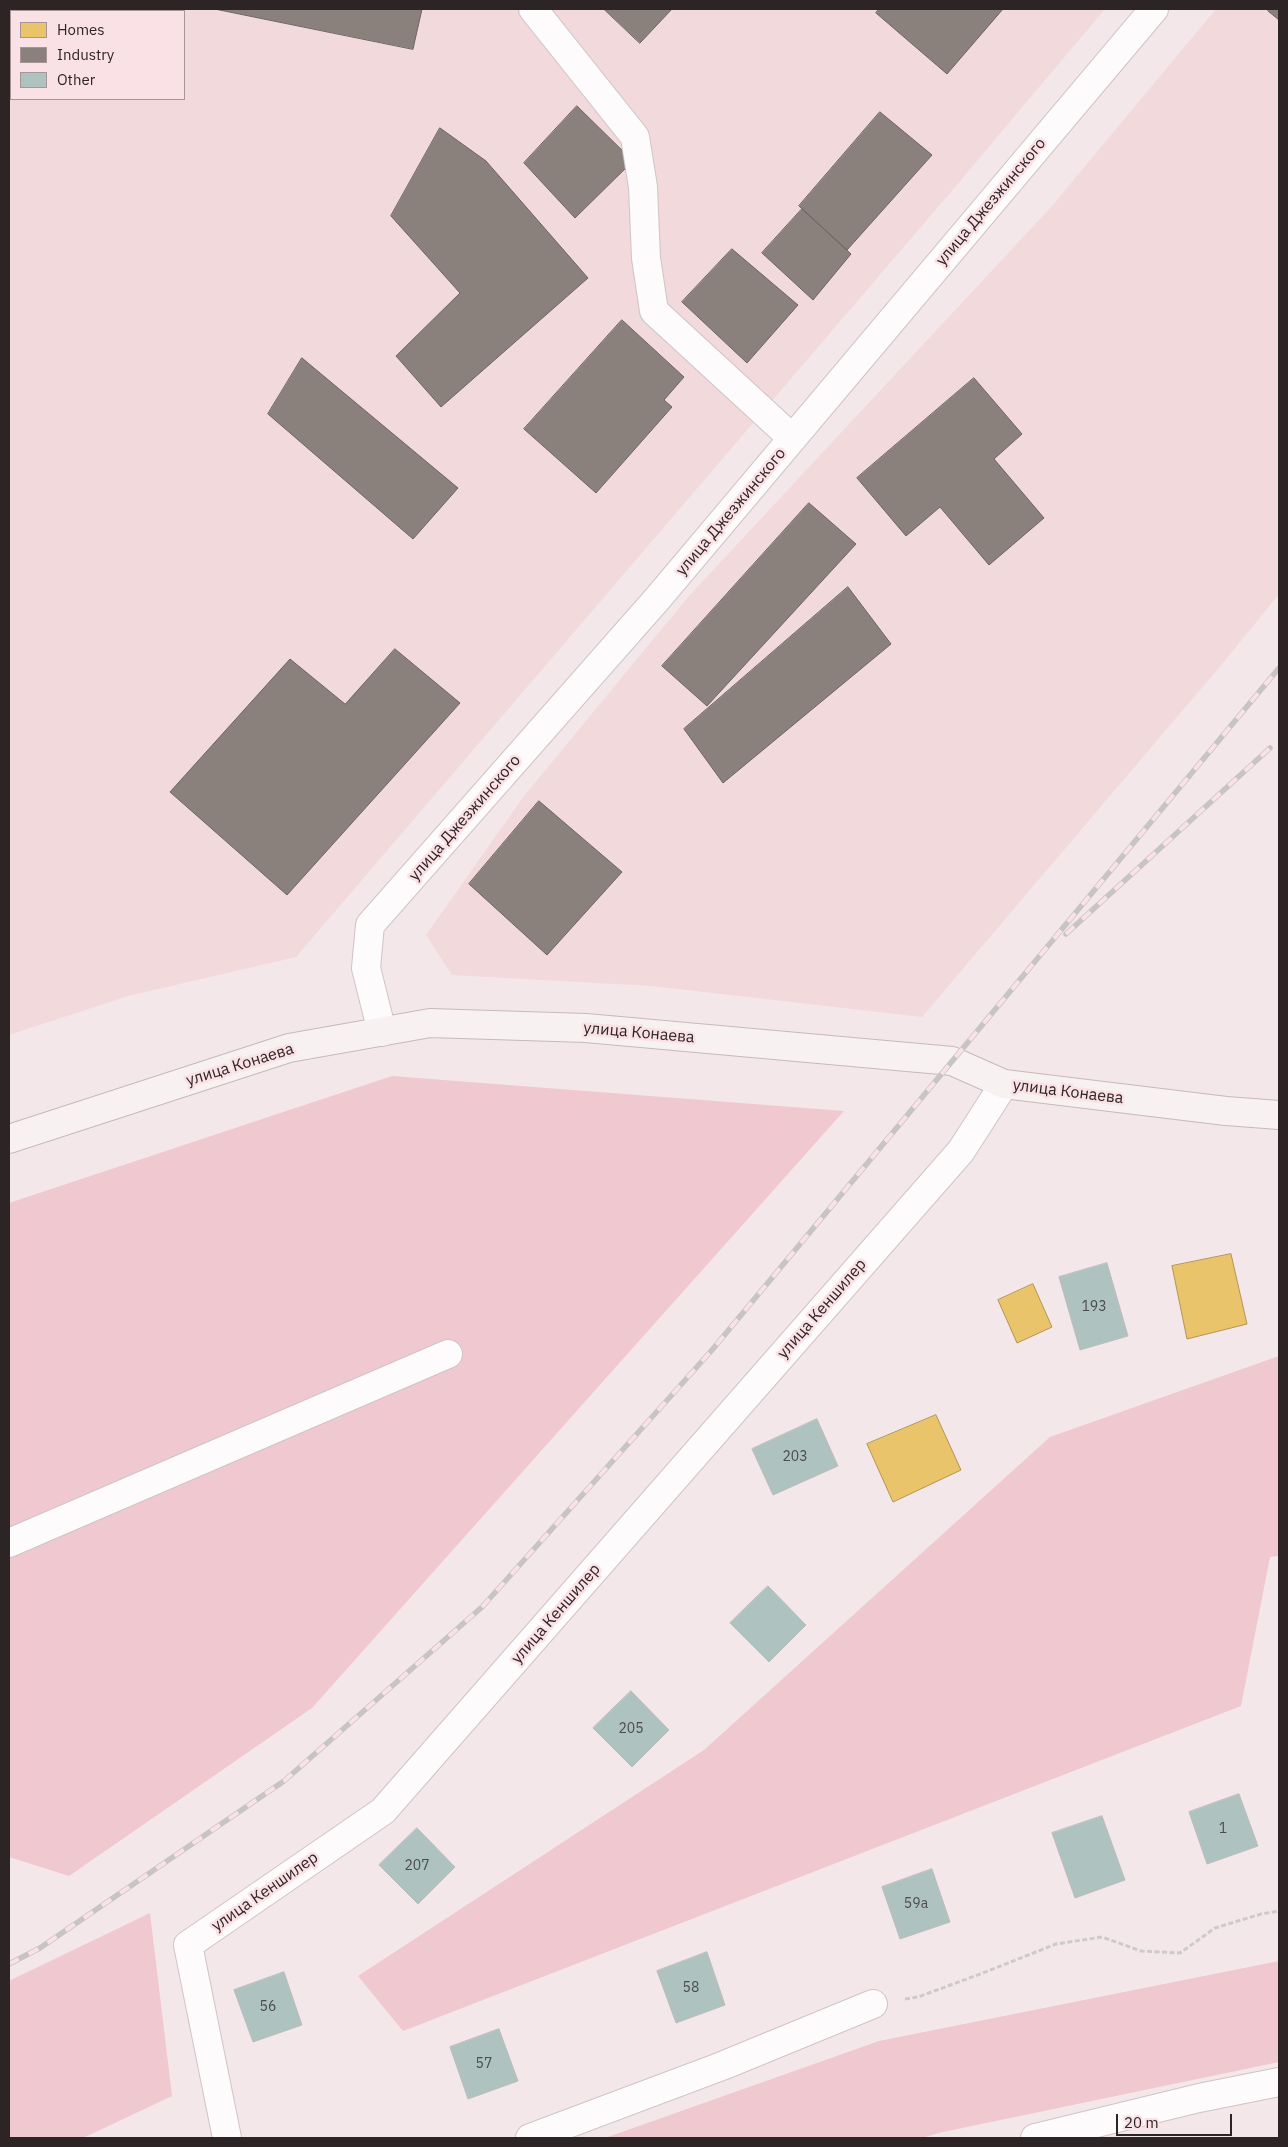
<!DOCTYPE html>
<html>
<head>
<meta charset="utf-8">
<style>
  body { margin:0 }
  #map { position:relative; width:1288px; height:2147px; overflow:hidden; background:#f4e7e9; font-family:"IBM Plex Sans",sans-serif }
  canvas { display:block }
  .frame { position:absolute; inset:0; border:10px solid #2d2425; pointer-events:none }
  .legend { position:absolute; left:10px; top:10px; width:175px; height:90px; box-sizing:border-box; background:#fae1e5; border:1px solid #a89598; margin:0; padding:6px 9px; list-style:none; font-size:15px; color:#2d2425 }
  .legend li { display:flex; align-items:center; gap:10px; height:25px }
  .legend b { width:25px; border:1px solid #a89598 }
  .scale { position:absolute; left:1116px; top:2114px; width:116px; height:22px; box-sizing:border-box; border:2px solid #2d2425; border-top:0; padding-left:6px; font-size:15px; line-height:18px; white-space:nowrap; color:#2d2425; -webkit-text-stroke:4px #fae1e5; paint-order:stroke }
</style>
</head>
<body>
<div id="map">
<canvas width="1288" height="2147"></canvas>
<div class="frame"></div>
<ul class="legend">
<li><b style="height:14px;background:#e9c46a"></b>Homes</li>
<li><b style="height:14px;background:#8a817c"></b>Industry</li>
<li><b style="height:14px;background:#aec2bf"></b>Other</li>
</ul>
<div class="scale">20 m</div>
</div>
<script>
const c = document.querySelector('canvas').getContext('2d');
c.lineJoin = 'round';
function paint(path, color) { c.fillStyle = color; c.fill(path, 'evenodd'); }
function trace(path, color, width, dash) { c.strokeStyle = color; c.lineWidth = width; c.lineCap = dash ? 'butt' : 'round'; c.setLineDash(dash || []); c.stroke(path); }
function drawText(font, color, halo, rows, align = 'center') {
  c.font = font + ' "IBM Plex Sans",sans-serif'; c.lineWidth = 5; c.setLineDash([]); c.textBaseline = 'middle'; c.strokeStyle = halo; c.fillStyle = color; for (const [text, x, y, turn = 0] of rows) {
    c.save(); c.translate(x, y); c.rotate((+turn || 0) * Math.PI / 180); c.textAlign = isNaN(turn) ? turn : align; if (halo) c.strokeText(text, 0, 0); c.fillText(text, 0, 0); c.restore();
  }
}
const built = new Path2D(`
  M9,9H1105L944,200L296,957L128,996L9,1035ZM11,11H184V99H11Z
  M1216,9H1279V594L1222,664L922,1017L652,986L452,975L426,935L524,796L689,596L1052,206Z`);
const green = new Path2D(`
  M392,1076L844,1111L312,1708L69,1876L9,1857V1203Z
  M1279,1356V1556L1270,1557L1241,1706L403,2031L358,1976L704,1750L1050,1437Z
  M150,1913L172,2096L83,2138H9V1981Z
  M1279,1961V2062L943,2132L921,2138H605L879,2041Z`);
const homes = new Path2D(`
  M1231,1254L1247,1324L1187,1339L1172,1266Z
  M1033,1284L1052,1327L1017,1343L998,1300Z
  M936,1415L961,1470L893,1502L867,1444Z`);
const industry = new Path2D(`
  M215,9H422L413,49Z
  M604,9H672L640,43Z
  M879,9H1003L947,74L876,13Z
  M1269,9H1279V20L1268,11Z
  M577,106L633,161L575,218L524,163Z
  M880,112L932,155L847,250L799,206Z
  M440,128L486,161L588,278L441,407L396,356L460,293L391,216Z
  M802,209L851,254L813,300L762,253Z
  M732,249L798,305L747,363L682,302Z
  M622,320L684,377L664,400L672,407L596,493L524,429Z
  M302,358L458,488L413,539L268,414Z
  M974,378L1022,434L994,459L1044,518L989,565L940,507L906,536L857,478Z
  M809,503L856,544L707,706L662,666Z
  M848,587L891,644L723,783L684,729Z
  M395,649L460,703L287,895L170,792L290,659L345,704Z
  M539,801L622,872L547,955L469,884Z`);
const building = new Path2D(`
  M1107,1263L1128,1336L1080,1350L1059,1277Z
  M817,1419L838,1466L773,1495L752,1449Z
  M768,1586L806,1625L769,1662L730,1623Z
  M631,1691L669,1730L632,1767L593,1728Z
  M1239,1794L1258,1846L1207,1864L1189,1812Z
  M1102,1816L1125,1880L1075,1898L1052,1833Z
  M417,1828L455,1867L418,1904L379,1865Z
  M932,1869L950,1922L900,1939L882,1887Z
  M707,1952L725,2005L676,2023L657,1971Z
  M284,1972L302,2025L253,2042L234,1990Z
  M499,2029L518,2081L468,2099L450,2047Z`);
const path = new Path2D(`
  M905,1999L918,1997L983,1973L1056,1944L1102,1937L1141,1951L1180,1953L1215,1928L1261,1914L1279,1911`);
const minor = new Path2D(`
  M533,9L635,137L643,187L646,258L654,311L792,438
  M382,1032L366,968L370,925L658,598L1154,9
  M9,1543L448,1354
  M227,2138L188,1945L383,1811L961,1151L1004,1084
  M530,2138L722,2066L873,2004
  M1035,2138L1199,2098L1279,2082`);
const major = new Path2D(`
  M9,1139L289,1048L430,1023L586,1028L952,1061L1004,1084L1226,1111L1279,1115`);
const rail = new Path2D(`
  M1066,934L1270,748
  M9,1964L40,1948L284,1781L482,1607L712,1350L1279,668`);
const numberNames = [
  ["193",1094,1307],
  ["203",795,1457],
  ["205",631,1729],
  ["1",1223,1829],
  ["207",417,1866],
  ["59а",916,1904],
  ["58",691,1988],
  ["56",268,2007],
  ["57",484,2064]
];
const streetNames = [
  ["улица Джезжинского",991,202,-50],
  ["улица Джезжинского",731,512,-50],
  ["улица Джезжинского",465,818,-49],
  ["улица Конаева",639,1033,5],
  ["улица Конаева",240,1065,-17],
  ["улица Конаева",1068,1092,7],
  ["улица Кеншилер",822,1309,-49],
  ["улица Кеншилер",556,1614,-49],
  ["улица Кеншилер",265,1892,-35]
];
paint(built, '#f1d9dc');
paint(green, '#f0c8cf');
paint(homes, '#e9c46a');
trace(homes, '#b19455', 1);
paint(industry, '#8a817c');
trace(industry, '#6e6562', 1);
paint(building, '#aec2bf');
trace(building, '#bdbcbc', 1);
trace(minor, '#cfc4c6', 30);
trace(major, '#c7b9bb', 30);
trace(path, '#cfcaca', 3, [5, 2.5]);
trace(minor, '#fdfbfc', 28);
trace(major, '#f7f1f2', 28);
trace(rail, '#c8c4c4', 5.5);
trace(rail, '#fae1e5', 4, [11]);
drawText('14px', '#4d4c4c', null, numberNames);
drawText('16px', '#2d2425', '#fae1e5', streetNames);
</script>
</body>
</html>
